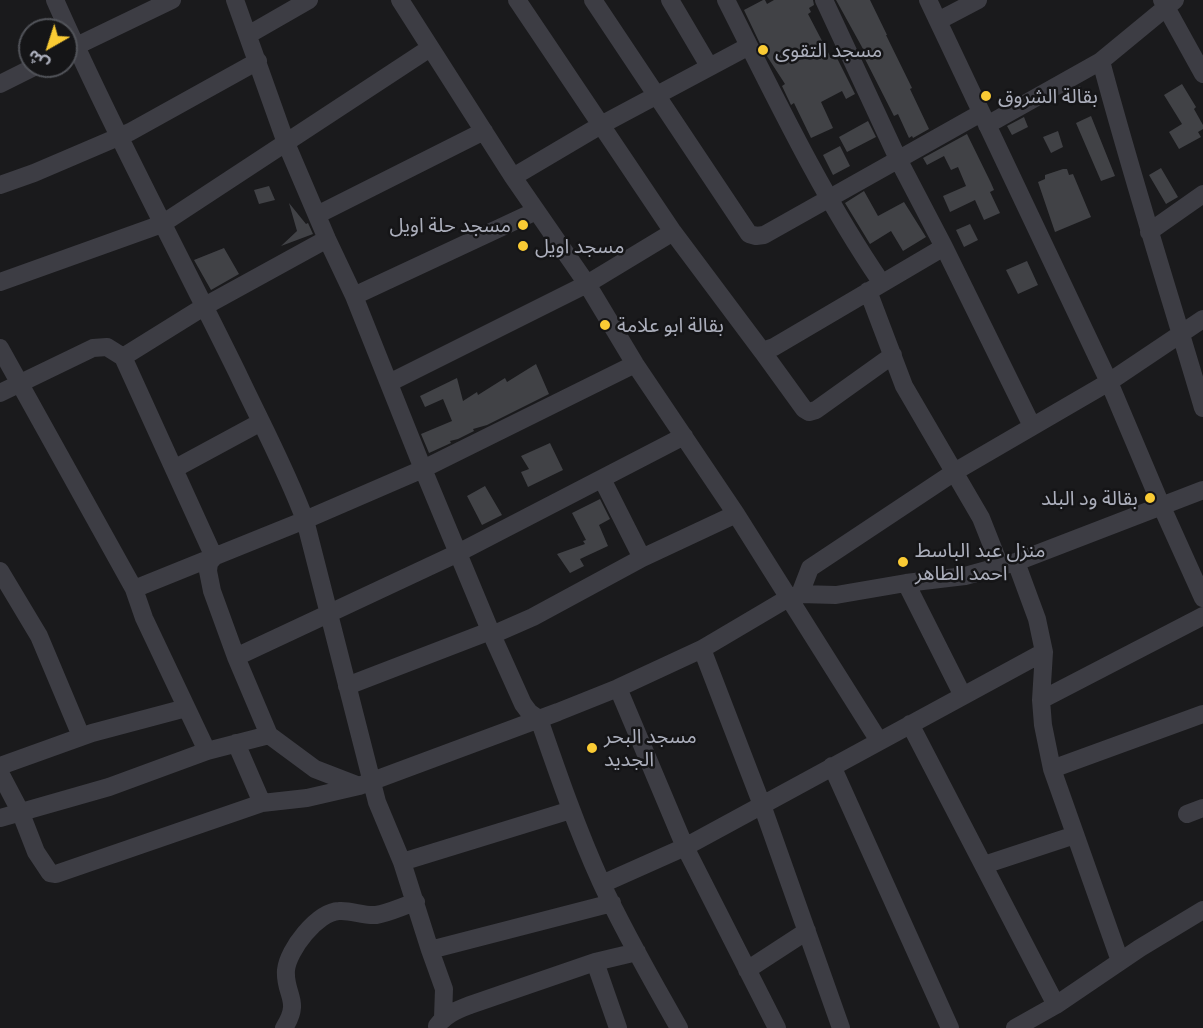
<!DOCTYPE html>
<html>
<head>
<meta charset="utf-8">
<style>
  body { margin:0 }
  #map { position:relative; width:1203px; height:1028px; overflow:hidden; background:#1a1a1c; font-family:"Exo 2","Noto Sans Arabic",sans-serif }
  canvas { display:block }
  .north { position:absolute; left:18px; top:18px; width:60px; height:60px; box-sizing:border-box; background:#151517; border:2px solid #515359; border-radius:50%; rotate:219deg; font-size:16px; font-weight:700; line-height:24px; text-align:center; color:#acafbc }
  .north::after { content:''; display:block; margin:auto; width:21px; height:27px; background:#facb34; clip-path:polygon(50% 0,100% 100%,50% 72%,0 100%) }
</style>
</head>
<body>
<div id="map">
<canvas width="1203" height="1028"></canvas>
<div class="north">ش</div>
</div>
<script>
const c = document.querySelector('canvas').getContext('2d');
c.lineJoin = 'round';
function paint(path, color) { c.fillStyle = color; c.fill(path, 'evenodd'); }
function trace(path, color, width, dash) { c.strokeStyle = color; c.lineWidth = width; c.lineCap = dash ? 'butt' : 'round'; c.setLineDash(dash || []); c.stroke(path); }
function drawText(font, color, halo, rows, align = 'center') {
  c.font = font + ' "Exo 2","Noto Sans Arabic",sans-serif'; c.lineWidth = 5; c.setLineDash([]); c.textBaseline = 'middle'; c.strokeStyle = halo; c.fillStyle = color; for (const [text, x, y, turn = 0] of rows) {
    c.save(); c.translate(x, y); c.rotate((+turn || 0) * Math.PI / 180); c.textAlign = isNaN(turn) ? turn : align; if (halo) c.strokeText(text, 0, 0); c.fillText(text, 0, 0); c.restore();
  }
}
const building = new Path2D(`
  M763,0H765L767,4L774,0H813L814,5L809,8L811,12L808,14L831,58L836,56L855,94L846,99L842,91L821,102L833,128L811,138L794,103L791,105L782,86L785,84L763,50L744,10Z
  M836,0H870L887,35H886L912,88L910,89L929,129L913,138L912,136L909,138L898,114L894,116L865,59L868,58Z
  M1182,84L1196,107L1194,109L1203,125V129L1198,132L1201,137L1179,149L1169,132L1182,124L1164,95Z
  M1080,86L1086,97L1070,105L1065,94Z
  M1091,116L1115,176L1101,181L1076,123Z
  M1024,117L1028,127L1012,135L1007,126Z
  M868,121L876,137L847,152L839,137Z
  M1058,131L1063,147L1051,153L1043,137Z
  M967,134L991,183L994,190L990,192L1000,213L984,220L975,200L950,212L943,196L966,186L958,167L951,170L944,156L927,165L923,158Z
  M840,146L850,166L833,175L823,155Z
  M1161,168L1178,197L1166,204L1149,175Z
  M1063,169H1067L1069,175L1073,174L1091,217L1055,232L1038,182L1045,179V175Z
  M269,186L275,200L259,204L254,190Z
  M864,191L878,216L904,202L926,237L903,251L891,231L870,244L845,203Z
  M289,203L306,224L308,223L313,234L281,246L297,231Z
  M970,224L978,240L964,247L956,230Z
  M224,248L239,274L211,290L194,260Z
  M1027,261L1038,285L1018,294L1006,270Z
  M536,364L549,394L487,425L473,429L474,431L458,439L450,441L451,443L429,453L421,434L452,421L443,399L425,407L420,396L457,378L463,401L477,392L478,395L505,378L507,382Z
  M550,443L563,470L528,487L521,472L529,469L521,456Z
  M485,486L502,515L482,525L467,496Z
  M600,499L610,519L599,525L608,546L580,559L584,566L570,573L557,554L585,544L583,541L586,540L572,513Z`);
const minor = new Path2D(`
  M55,0C111,126 176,248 237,372C260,421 286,469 305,520L377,802L402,862L430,950L444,989L443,1018
  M235,0L286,143L327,239L354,296L423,469L492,635L523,704L529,712L539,719C558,774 577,829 601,882C624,932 652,980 679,1028
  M400,0L513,177L587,284L635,364L736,514L879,741
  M517,0L673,232L762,351L774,347L944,247
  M593,0L749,234L756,236L764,235L981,113
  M670,0L709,66
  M726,0C774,95 821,194 881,282
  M824,0L898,159L944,247L1032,426
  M928,0L1109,382L1161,505L1203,598
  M1162,0L1203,74
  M1175,0L1101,61C1132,178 1169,293 1203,408
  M938,21L978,0
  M248,35L309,0
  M66,51L172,0
  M0,84L36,66
  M987,125L1101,61
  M513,177L601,125L749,46
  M0,185L34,173L130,132L258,61
  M317,215L484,131
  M1149,232L1203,194
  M0,282L162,224L430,48
  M868,291L904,386L981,518L1000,566
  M354,296L536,211
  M0,348L134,589L144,618L207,751
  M762,351L804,409L809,412L816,410L893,355
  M123,357L205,306L327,239
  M389,383L587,284L673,232
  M0,393L93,348L107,347L123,357L214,557
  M174,469L261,422
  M602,479L642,558
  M214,557L209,563L208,571L212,591L236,657L269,735
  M0,571L39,636L81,736
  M906,583L963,696
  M134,589L305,520L423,469L635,364
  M800,594L810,568L956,471L1109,382L1203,319
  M492,635L533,617L642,558L736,514
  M702,649L762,805L841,1028
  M1044,652L1041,700L1043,725L1052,769L1120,961
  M236,657L458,553L684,436
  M347,686L490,631
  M618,688L685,847L777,1028
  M1041,700L1203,616
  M910,724L1056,1005
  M236,743L262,803
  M0,766L92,733L186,708
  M832,766L950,1028
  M1052,769L1203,714
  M0,773L20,811L36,852L50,873L56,874L262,803L307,798L359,786L558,712L618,688L702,649L790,597L800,594L836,595L906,583L965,576L1016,562L1203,490
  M1187,814L1203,808
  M0,818L109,787L207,751L269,735L315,769L359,786
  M402,862L571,810
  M984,865L1075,835
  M602,884L685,847L1044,652L1037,619L1016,562
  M430,950L612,903
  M747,970L807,931
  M437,1026C446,1014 457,1010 470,1005L595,962
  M284,1028C302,1000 284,995 286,970C288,950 317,912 339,911C351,910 363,916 376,915C389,913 403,906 416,902
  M618,1028L595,962L637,952
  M1015,1028L1056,1005L1140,948L1203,910`);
const markers = [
  [763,50,6,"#facb34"],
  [986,96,6,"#facb34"],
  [523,225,6,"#facb34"],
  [523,246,6,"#facb34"],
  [605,325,6,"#facb34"],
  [1150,498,6,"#facb34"],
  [903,562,6,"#facb34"],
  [592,748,6,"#facb34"]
];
const poiNames = [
  ["مسجد التقوى",775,50],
  ["بقالة الشروق",998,96],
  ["مسجد حلة اويل",511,225,"right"],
  ["مسجد اويل",535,246],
  ["بقالة ابو علامة",617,325],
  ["بقالة ود البلد",1138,498,"right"],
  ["منزل عبد الباسط",915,550],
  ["احمد الطاهر",915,573],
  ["مسجد البحر",604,736],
  ["الجديد",604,759]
];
paint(building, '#414246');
trace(minor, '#3d3d44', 18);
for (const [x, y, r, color] of markers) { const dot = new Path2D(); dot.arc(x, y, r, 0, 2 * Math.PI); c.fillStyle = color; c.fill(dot); trace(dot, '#151517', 2); }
drawText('20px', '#acafbc', '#151517', poiNames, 'left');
</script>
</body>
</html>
